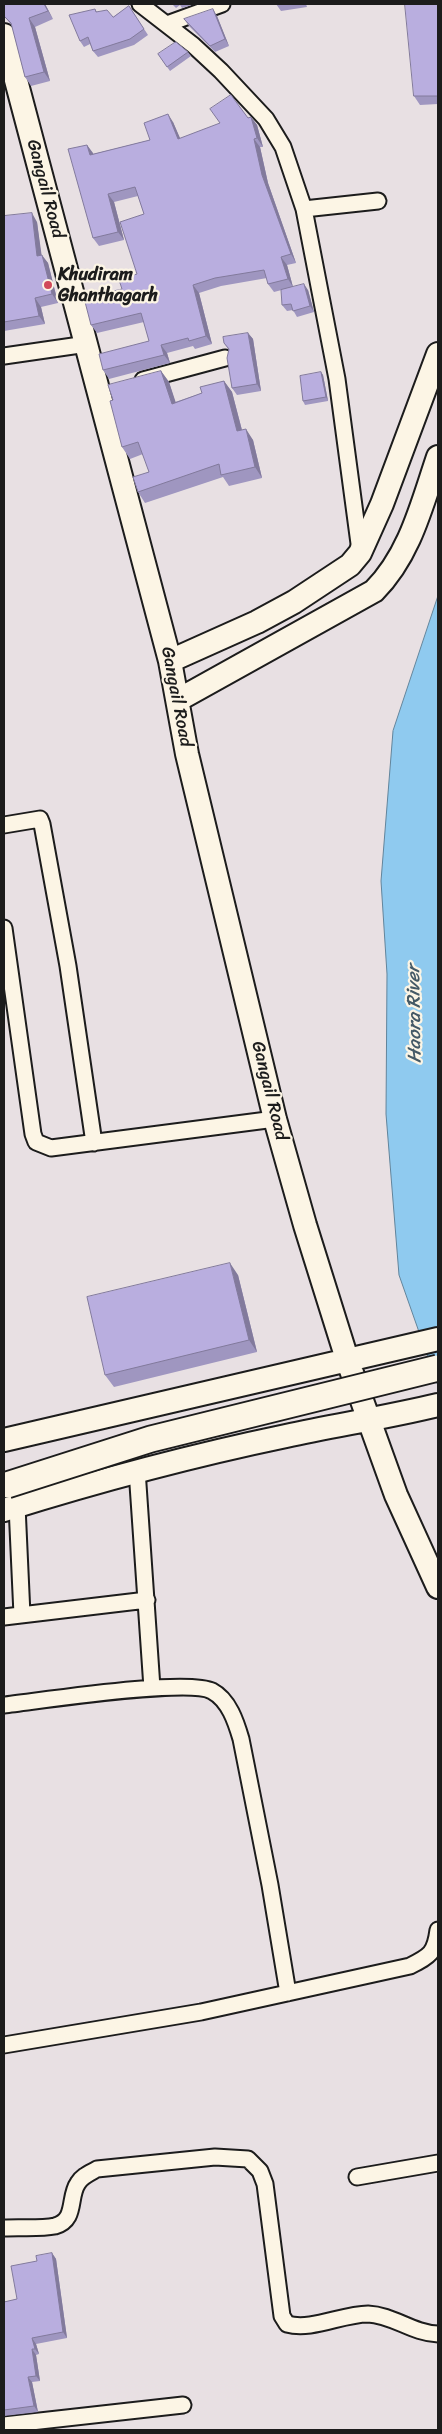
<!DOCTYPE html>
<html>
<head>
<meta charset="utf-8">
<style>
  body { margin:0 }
  #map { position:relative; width:442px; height:2434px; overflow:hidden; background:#e8e0e3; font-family:Sriracha,sans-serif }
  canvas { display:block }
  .frame { position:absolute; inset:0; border:5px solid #1c1c1c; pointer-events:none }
</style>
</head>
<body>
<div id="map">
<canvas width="442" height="2434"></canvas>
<div class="frame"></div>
</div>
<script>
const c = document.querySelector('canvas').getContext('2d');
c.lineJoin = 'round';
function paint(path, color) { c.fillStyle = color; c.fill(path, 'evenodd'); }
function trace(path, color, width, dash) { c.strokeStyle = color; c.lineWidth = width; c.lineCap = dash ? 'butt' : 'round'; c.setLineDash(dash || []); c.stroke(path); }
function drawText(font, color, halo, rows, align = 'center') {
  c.font = font + ' Sriracha,sans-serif'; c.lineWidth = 4.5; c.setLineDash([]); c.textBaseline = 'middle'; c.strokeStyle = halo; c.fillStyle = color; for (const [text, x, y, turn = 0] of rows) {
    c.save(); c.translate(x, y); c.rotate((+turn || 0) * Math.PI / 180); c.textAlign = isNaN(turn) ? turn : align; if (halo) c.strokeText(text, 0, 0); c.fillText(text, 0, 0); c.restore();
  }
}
const water = new Path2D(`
  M438,596V1386L399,1275L386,1114L387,974L381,881L393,731Z`);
const street = new Path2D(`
  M140,4L193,45L221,71L266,119L283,147L304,209L337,379L360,551
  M167,24L222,4
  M304,209L378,201
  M4,356L87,344
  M143,380L225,358
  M4,825L40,819L42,824L68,966L94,1143
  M4,928L33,1134L36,1142L51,1148L275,1119
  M137,1470L152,1688
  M17,1506L22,1615
  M4,1617L147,1600
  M4,1705C40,1701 187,1678 212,1691C229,1700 236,1722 241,1739L270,1885L288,1993
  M4,2045L201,2012L410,1966C430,1956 435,1953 438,1930
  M357,2177L438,2163
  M4,2228C20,2227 40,2229 55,2226C77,2220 68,2197 78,2183C82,2176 90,2173 97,2169L215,2157L248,2159L260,2171L265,2184L282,2316L287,2324C312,2331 342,2314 368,2314C393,2315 412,2333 438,2334
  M4,2425L183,2405`);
const secondary = new Path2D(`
  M4,35L170,661L187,754L275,1119L305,1225L347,1359L396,1495L438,1587
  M170,661L257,622L294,602L350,565L360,553L382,504L438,354
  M178,700L374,591C410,555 422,504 438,457
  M4,1440L438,1339
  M4,1510C97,1481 190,1456 286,1436C337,1425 388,1417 438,1405`);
const primaryBridge = new Path2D(`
  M7,1485L151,1439L438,1368`);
const wall = new Path2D(`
  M4,4H45L53,19L35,27L50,81L31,86L25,77L12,26L4,16Z
  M172,4H195L182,8L180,5L176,8Z
  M276,4H306L307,7L281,11Z
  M438,4V104L420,105L414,96Z
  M129,6L148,35L134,45L98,57L93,51L90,44L84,47L80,41L95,9L97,12L113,17Z
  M217,16L229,46L215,52L189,26L184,19Z
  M188,52L191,56L170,71L158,54Z
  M251,117L257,125L263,147H260L268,183L296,263L287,265L293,287L274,292L268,284L267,278L221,286L199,293L212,344L195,349L193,346L167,353L170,363L109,379L103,370L149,341L144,322L97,333L91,325L122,289L137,274L144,214L138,196L114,202L124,240L99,246L93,238L87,145L93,154L150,140L173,122L180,139Z
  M4,216L37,222L41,255L48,263L58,303L41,307L45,324L4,331Z
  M308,290L314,312L297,317L293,310L287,311L282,305Z
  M248,333L253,339L261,391L237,395L232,388L229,350L224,343Z
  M161,371L169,382L175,402L202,393L224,381L232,392L242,430L253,440L262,478L229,486L223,477L145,503L138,492L149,472L143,454L130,459L122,447L113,400Z
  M321,372L323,375L328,401L305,405L303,401Z
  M238,1275L257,1352L114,1387L105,1375Z
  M52,2253L56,2259L67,2338L36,2344L39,2354L36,2355L40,2381L32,2382L38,2412L4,2416V2302L17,2299L37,2261Z`);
const shadedWall = new Path2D(`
  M44,4H45L53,19L48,11Z
  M213,9L217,16L229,46L225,39Z
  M29,18L35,27L50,81L44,72Z
  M168,114L173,122L184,147L178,139Z
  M251,117L257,125L263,147L257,138Z
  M254,139L260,147L268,183L296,263L291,254L262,175Z
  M87,145L93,153L96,163L90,155Z
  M108,194L114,202L124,240L118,232Z
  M32,213L37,222L43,265L37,256Z
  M42,255L48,263L58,303L52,294Z
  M281,257L287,265L293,287L288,279Z
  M304,284L308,290L314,312L310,306Z
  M193,285L199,293L212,344L206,336Z
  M35,298L41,307L45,324L39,316Z
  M248,333L253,339L261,391L257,384Z
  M161,345L167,353L170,363L164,355Z
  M161,371L169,382L180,415L172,404Z
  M321,372L323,375L328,401L326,397Z
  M224,381L232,392L245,442L237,431Z
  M246,429L253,440L262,478L255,467Z
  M230,1263L238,1275L257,1352L249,1340Z
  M52,2253L56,2259L67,2338L63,2332Z
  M32,2338L36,2344L39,2354L35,2349Z
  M32,2349L36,2355L40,2381L36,2376Z
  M28,2377L32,2382L38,2412L34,2406Z`);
const building = new Path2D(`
  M4,4H44L48,11L29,18L44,72L25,77L11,23L4,16Z
  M405,4H438V96H414Z
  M129,6L144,29L130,39L93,51L88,37L80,41L69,15L95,9L96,12L107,10L113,17Z
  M213,9L225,39L210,46L184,19Z
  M176,42L188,52L167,67L158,54Z
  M231,95L248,118L251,117L257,138L254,139L262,175L291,254L281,257L288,279L268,284L264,270L215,278L193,285L206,336L189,341L188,338L161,345L164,355L103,370L99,354L149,341L141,313L91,325L84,298L122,289L119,280L137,274L120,222L144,214L135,187L108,194L118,232L93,238L68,149L87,145L90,155L150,140L144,123L168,114L178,139L220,123L210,109Z
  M32,213L37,256L42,255L52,294L35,298L39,316L4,322V216Z
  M304,284L310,306L293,311L291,304L282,305L281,290Z
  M248,333L257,384L232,388L227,358L229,349L224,343L223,337Z
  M161,371L172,404L202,393L200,387L224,381L237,431L246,429L255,467L221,475L219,464L138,492L133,477L149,472L138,442L122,447L110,401L113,400L108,385Z
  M321,372L326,397L303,401L300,376Z
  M230,1263L249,1340L105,1375L87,1297Z
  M52,2253L63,2332L32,2338L35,2349H32L36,2376L28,2377L34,2406L4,2410V2302L17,2299L11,2266L37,2261L36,2256Z`);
const markers = [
  [48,285,5,"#d1495b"]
];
const streetNames = [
  ["Gangail Road",45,189,75],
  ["Gangail Road",176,697,79],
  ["Gangail Road",269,1091,76]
];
const poiNames = [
  ["Khudiram",58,275],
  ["Ghanthagarh",58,296]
];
const waterNames = [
  ["Haora River",415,1014,-91]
];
paint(water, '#8fcaef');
trace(water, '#61849b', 1);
trace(street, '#1c1c1c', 19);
trace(secondary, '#1c1c1c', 26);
trace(street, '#fcf5e5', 15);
trace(secondary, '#fcf5e5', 22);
trace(primaryBridge, '#1c1c1c', 29, []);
trace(primaryBridge, '#fcf5e5', 25);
paint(wall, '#9f96c0');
paint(shadedWall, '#827a9c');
paint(building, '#b9aedf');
trace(building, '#827a9c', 1);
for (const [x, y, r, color] of markers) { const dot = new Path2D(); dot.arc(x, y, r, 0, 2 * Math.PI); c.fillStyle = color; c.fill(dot); trace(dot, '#fcf5e5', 2); }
drawText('18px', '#1c1c1c', '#fcf5e5', streetNames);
drawText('bold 18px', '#1c1c1c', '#fcf5e5', poiNames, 'left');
drawText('italic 19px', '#445966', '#fcf5e5', waterNames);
</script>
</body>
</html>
